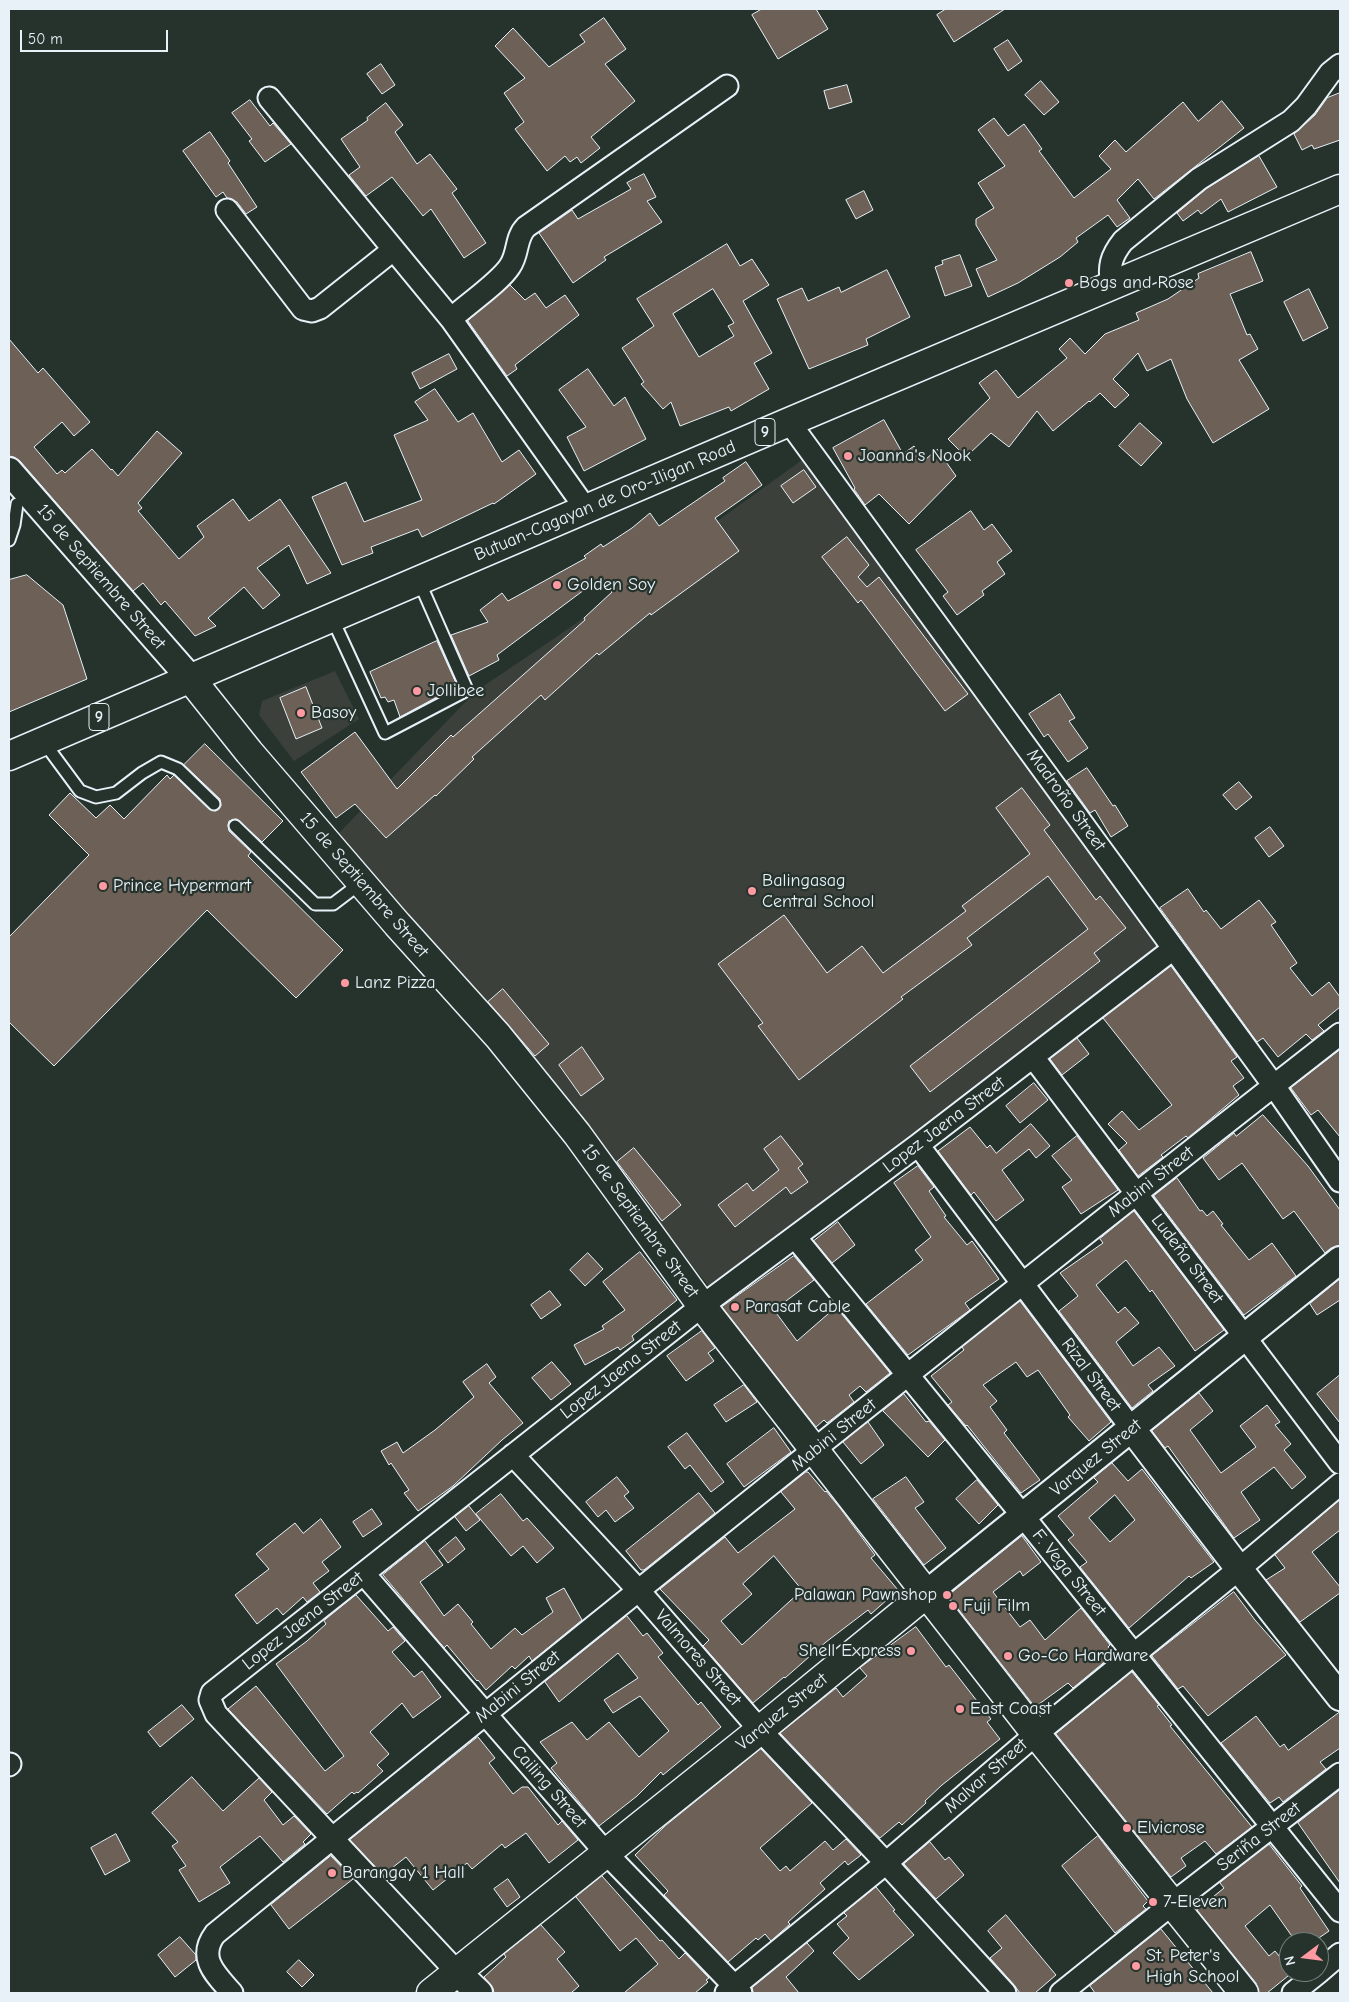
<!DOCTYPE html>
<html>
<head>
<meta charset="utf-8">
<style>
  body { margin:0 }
  #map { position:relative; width:1349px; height:2002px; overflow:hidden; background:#26332d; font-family:"Comic Neue",sans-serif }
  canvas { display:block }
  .frame { position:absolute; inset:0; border:10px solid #e8f1f8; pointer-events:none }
  .north { position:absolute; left:1279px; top:1932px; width:50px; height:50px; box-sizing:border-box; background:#26332d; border:1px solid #747f7e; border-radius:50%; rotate:255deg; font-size:14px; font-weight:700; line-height:20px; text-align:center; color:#e8f1f8 }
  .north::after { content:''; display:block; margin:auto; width:18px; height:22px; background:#ff9aa2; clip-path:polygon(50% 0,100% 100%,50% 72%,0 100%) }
  .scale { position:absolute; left:20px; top:30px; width:148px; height:22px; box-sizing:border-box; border:2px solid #e8f1f8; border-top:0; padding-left:6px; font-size:15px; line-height:18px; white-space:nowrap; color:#e8f1f8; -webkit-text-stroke:4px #26332d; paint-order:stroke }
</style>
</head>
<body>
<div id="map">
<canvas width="1349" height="2002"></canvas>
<div class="frame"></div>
<div class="north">N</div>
<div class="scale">50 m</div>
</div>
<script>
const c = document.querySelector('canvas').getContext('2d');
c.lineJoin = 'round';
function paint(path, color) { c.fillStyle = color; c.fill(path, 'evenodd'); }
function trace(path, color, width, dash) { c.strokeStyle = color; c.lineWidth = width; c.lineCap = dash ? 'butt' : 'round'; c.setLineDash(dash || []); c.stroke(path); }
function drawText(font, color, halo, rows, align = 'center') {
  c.font = font + ' "Comic Neue",sans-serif'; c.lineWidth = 4.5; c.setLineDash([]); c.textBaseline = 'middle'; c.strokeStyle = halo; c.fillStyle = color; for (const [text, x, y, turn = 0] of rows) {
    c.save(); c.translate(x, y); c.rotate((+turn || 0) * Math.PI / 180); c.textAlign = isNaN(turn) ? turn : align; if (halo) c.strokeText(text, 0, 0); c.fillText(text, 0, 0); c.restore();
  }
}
const built = new Path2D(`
  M802,460L1160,949L712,1290L339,833L476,691L558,636Z
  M335,671L359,719L294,761L259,715L262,701Z`);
const building = new Path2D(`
  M762,9H816L828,29L778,59L752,15Z
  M946,9H1005L954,42L937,15Z
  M604,18L626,49L605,64L635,101L591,137L600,148L581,163L577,157L570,162L565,156L547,171L515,129L524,122L504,93L525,78L495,46L513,28L549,67L585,42L580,35Z
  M1008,40L1022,61L1008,71L994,49Z
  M381,64L395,85L382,94L367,74Z
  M1041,81L1059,102L1044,115L1025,95Z
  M847,85L852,102L829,109L824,91Z
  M1340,93V140L1314,149L1312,145L1302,150L1294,134L1315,115L1327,98Z
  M250,100L270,126L273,123L291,144L265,162L249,141L252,139L232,113Z
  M1222,101L1244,128L1154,199L1138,179L1117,200L1130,218L1117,227L1108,215L1076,238L1078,242L1060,257L1018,283L988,297L976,269L997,260L976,225V219L994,208L978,183L1005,166L978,130L994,118L1008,136L1024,124L1042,149L1039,151L1074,198L1111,169L1099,156L1115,140L1126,152L1183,102L1198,121Z
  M386,103L403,125L395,132L417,164L430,154L457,189L452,193L486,243L464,258L431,209L423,216L392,177L366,196L349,175L360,167L341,139L368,120L367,118Z
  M210,132L230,161L228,163L257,207L246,214L237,202L227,198L223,192L216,197L183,151Z
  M1259,156L1277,187L1228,212L1221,199L1201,214L1198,210L1183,221L1177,213L1206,189Z
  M644,174L656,197L647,201L662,222L604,257L606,260L573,283L539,233L572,210L578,219L631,189L627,183Z
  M864,191L873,210L856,219L846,200Z
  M727,244L740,266L752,259L769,285L743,301L772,353L754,363L769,389L731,411L729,407L680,426L671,402L663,409L641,384L644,382L622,348L654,326L637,299ZM713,289L734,323L728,326L734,336L699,357L673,314Z
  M1251,252L1263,281L1230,294L1247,335L1250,334L1258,349L1239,360L1269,409L1213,443L1187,399L1171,359L1147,371L1138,353L1113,379L1129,395L1115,408L1100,393L1090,402L1089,401L1053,431L1037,411L1009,447L991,433L966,457L948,439L990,398L979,383L996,370L1018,398L1067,358L1059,349L1070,338L1085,354L1105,334L1139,320L1136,313L1168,299L1199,278L1198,274Z
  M960,255L972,286L945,296L935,267L943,264L942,261Z
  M887,270L910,317L866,339L868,345L809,369L777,299L802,288L808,301L839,287L841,292Z
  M510,285L525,300L535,293L546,308L565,295L579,315L515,365L517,369L507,376L468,321Z
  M1309,289L1328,328L1303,341L1284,302Z
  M9,339L38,373L43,368L90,422L74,436L62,422L34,447L57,474L62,470L65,473L92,449L111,470L112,469L118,476L157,431L182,453L138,503L142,508L138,511L179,559L204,537L197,526L233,499L249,521L280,499L331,573L307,584L289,545L257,568L280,595L263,609L244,587L208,618L216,626L195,636L165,601L161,605L143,583L133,591L20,461L14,457L9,456Z
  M449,354L457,369L420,389L412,373Z
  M588,369L614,406L625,397L646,439L584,471L567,437L586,427L559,390Z
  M435,389L458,422L473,413L502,462L519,450L536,474L494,504L493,503L422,537L418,529L371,547L373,553L342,565L312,497L346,482L364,522L422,500L394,435L428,420L415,402Z
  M884,420L903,454L914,446L924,461L937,449L956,476L909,524L879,494L865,505L854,489L855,488L833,448Z
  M1140,423L1162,443L1141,466L1119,446Z
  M746,462L762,485L715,518L739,551L651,615L650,613L599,655L597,653L545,700L541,695L472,757L474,759L436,796L435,795L386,838L355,804L336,818L301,772L355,732L397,789L451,735L453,737L585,620L584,618L612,592L600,578L497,655L499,660L469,676L451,635L488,622L480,610L502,593L508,601L586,558L584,556L601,544L603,547L632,528L650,513L659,526L725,481L723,478Z
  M804,470L816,487L793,503L781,486Z
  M971,511L984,530L992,524L1012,551L997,562L1005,574L982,591L984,595L957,615L943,596L948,592L916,550Z
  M847,537L869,565L858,577L867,587L879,577L968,694L945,711L861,600L858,603L822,557Z
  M27,575L63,605L87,679L9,712V580Z
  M437,641L456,683L449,686L450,690L400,717L394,700L388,702L385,697L381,698L370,672Z
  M306,687L322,728L296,739L280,698Z
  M1060,694L1075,718L1069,721L1088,748L1068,762L1048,734L1044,737L1029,714Z
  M205,744L283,821L262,842L237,819L229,821L228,825L229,831L251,852L248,856L343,950L296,998L207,910L54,1066L9,1022V937L89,855L49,815L70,793L96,818L110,805L124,819L167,775L170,779L174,775L209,809L216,811L221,806L220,799L184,765Z
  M1087,768L1113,806L1115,805L1128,826L1111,837L1095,810L1090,813L1067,781Z
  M1239,782L1252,797L1236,810L1223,795Z
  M1022,788L1050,825L1044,830L1096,900L1100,896L1126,928L1094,953L1100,961L930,1092L910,1066L1088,929L1048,876L967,938L972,945L901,997L903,999L799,1080L758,1026L763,1023L718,964L784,915L827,973L862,946L883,973L966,911L962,906L1030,854L996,808Z
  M1270,827L1284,846L1269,857L1255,838Z
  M1188,889L1204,912L1206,910L1221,929L1259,900L1276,922L1271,925L1297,963L1290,968L1312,996L1329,982L1340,997V1007L1318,1025L1324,1031L1312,1040L1306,1034L1278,1057L1263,1038L1257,1042L1160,908Z
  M1171,966L1237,1057L1231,1061L1244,1078L1233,1086L1239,1095L1188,1138L1186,1136L1161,1155L1163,1157L1138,1176L1119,1150L1127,1143L1108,1124L1122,1111L1139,1130L1172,1105L1103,1018Z
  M503,989L549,1044L535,1056L488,1002Z
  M1077,1038L1089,1054L1062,1075L1050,1059Z
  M582,1047L604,1079L581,1096L559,1065Z
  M1340,1050V1137L1318,1110L1311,1115L1291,1088Z
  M1034,1083L1048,1100L1020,1123L1006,1106Z
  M1263,1115L1308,1166L1340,1210V1245L1331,1248L1325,1253L1294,1211L1283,1219L1242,1163L1219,1180L1203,1158L1234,1133L1236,1136Z
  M1031,1124L1050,1146L1036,1158L1029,1149L1002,1170L1024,1200L996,1221L974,1192L971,1195L938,1151L970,1127L987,1148L990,1145L996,1153Z
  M781,1136L803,1164L798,1168L808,1182L791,1194L786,1187L735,1227L718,1205L747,1183L753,1191L779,1170L764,1149Z
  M1077,1136L1118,1190L1081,1214L1062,1187L1072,1180L1052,1156Z
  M634,1148L681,1205L662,1221L617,1162Z
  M918,1166L934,1187L929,1191L946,1216L944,1217L967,1245L972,1241L999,1279L965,1303L970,1310L908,1355L866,1304L923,1260L915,1250L931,1237L894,1183Z
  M1177,1178L1200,1211L1202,1210L1207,1216L1213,1211L1223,1224L1221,1225L1249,1260L1272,1243L1296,1276L1244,1315L1154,1196Z
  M1134,1211L1224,1330L1195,1351L1152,1290L1150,1292L1126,1260L1096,1285L1118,1313L1125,1307L1139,1323L1116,1342L1133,1366L1159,1347L1175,1366L1148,1385L1153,1391L1132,1408L1059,1311L1078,1296L1060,1273L1103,1243L1100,1239Z
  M838,1222L855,1245L832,1263L814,1241Z
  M640,1252L677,1300L632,1336L634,1340L620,1350L618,1347L585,1365L574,1345L604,1329L602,1326L625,1310L603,1282Z
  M588,1253L603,1269L585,1286L570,1270Z
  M794,1256L814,1280L774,1310L797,1341L836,1307L890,1373L866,1392L860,1386L849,1395L854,1402L827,1423L824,1420L816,1427L722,1307Z
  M1340,1279V1300L1317,1315L1310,1304Z
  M550,1291L561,1305L541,1319L531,1305Z
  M1020,1301L1111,1422L1089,1441L1068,1417L1070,1415L1038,1370L1027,1377L1016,1362L983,1385L997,1401L990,1407L1007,1430L1004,1433L1040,1480L1021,1493L967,1425L966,1426L948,1405L952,1402L931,1376L964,1350L962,1347Z
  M702,1331L715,1348L708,1353L714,1361L686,1381L667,1356Z
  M552,1362L571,1384L551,1400L532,1378Z
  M487,1364L496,1377L489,1383L523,1423L502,1440L453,1486L418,1511L404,1493L409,1490L391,1463L389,1465L381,1451L397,1442L403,1453L435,1430L474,1397L463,1382Z
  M1340,1375V1423L1317,1394Z
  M744,1385L757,1402L726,1422L714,1405Z
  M1199,1393L1213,1411L1190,1430L1221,1473L1256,1447L1240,1426L1267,1405L1280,1422L1275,1425L1291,1444L1284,1450L1306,1477L1292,1489L1274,1467L1241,1492L1260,1520L1234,1538L1168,1446L1165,1448L1152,1431Z
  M904,1394L926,1422L929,1421L945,1440L928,1457L883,1411Z
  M868,1422L884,1445L861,1464L843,1442Z
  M774,1428L791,1452L744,1487L727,1464Z
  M687,1433L724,1482L711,1492L690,1465L685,1469L668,1447Z
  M1112,1463L1128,1481L1142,1469L1214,1562L1191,1578L1189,1576L1129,1628L1080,1567L1087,1562L1068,1540L1074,1535L1058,1516L1098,1482L1094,1478ZM1115,1495L1135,1520L1110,1542L1089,1518Z
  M806,1472H808L825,1492L826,1491L840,1508L875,1555L871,1558L898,1590L871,1614L868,1610L826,1642L785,1678L784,1677L753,1703L703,1646L709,1640L660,1589L725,1537L738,1553L795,1509L781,1492ZM774,1556L802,1590L742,1645L721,1621L752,1594L743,1584Z
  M617,1477L629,1492L624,1496L634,1508L615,1522L606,1510L598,1517L586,1502Z
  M906,1477L924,1502L915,1508L946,1548L924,1565L873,1499Z
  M977,1480L998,1505L979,1524L956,1499Z
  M699,1493L715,1513L644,1570H641L626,1551Z
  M501,1494L523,1521L527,1518L554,1548L537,1563L523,1546L511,1556L476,1514Z
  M1340,1500V1530L1312,1552L1340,1587V1593L1300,1622L1266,1580L1285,1568L1275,1555Z
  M469,1506L480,1520L466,1531L455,1517Z
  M372,1509L382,1524L363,1537L353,1522Z
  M321,1519L341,1547L322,1562L329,1571L313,1583L320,1592L307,1602L303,1597L283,1615L277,1608L257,1624L235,1595L269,1569L256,1554L295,1523L303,1533Z
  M1022,1536L1041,1562L1023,1576L1020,1571L993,1592L1020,1627L1030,1620L1045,1640L1081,1608L1110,1645L1108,1647L1114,1654L1073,1688L1068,1683L1035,1707L948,1596Z
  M456,1537L465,1549L448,1563L439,1551Z
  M425,1541L443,1565L420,1582L444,1616L458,1604L473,1622L471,1624L491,1649L515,1628L522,1635L553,1612L546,1598L564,1588L582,1620L532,1661L529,1656L515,1669L512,1666L486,1690L478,1680L477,1681L447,1645L444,1648L383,1575Z
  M1234,1592L1255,1620L1286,1655L1208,1716L1183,1686L1178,1689L1152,1656Z
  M356,1595L388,1631L393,1627L405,1641L392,1652L414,1677L422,1671L441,1697L413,1718L402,1703L370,1732L389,1754L377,1765L383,1771L358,1793L357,1792L354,1794L352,1792L327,1814L228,1709L256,1686L325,1771L344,1756L276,1664L307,1641L326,1624L324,1621Z
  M627,1616L643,1636L647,1633L663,1653L658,1657L698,1705L701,1702L721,1727L663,1775L661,1772L637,1796L599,1826L551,1768L557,1763L540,1742L572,1722L587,1740L609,1722L639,1757L669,1731L640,1696L613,1713L604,1700L638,1678L618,1653L559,1702L545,1682Z
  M916,1627L946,1667L949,1665L991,1719L987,1722L1000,1739L942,1785L925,1801L926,1803L902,1825L899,1822L880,1838L780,1733L836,1688L843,1697L867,1676L860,1668Z
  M1132,1672L1159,1705L1157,1706L1172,1725L1170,1726L1252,1827L1216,1854L1205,1841L1181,1858L1186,1866L1171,1877L1056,1734Z
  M182,1705L194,1719L160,1747L148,1732Z
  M1340,1712V1748L1320,1762L1326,1769L1283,1802L1279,1797L1270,1803L1221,1743L1256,1716L1280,1747L1284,1744L1288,1750Z
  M478,1737L495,1758L489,1763L513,1794L522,1787H528L558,1825L562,1821L578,1840L549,1863L526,1833L505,1848L502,1844L472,1869L467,1863L433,1890L406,1857L383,1875L350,1840Z
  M761,1749L812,1803L760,1848L780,1871L786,1866L790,1871L825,1841L833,1850L846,1839L861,1855L848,1865L845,1861L820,1883L825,1889L788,1922L790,1924L771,1941L765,1934L758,1940L756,1938L728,1962L664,1895L668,1891L635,1855L665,1826Z
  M192,1777L223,1811L259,1778L272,1792L264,1800L283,1825L294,1816L311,1834L303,1842L305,1844L283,1862L260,1836L220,1867L230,1883L199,1902L179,1870L186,1866L172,1846L178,1842L152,1813Z
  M1340,1790V1883L1298,1823Z
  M116,1834L130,1861L105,1875L91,1848Z
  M1098,1836L1148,1901L1143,1906L1146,1909L1115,1933L1062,1866Z
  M930,1842L945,1860L949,1857L964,1875L936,1899L904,1864Z
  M1269,1844L1302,1886L1300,1888L1329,1931L1313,1942H1296L1270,1905L1245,1926L1269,1956L1275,1951L1289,1968V1972H1293L1267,1993H1259L1256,1983L1197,1910L1224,1888L1220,1883Z
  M331,1856L353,1879L289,1929L271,1905Z
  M602,1876L660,1941L662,1940L679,1959L685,1953L709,1978L706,1980L708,1982L695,1993H624L658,1964L636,1938L620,1951L576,1897Z
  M508,1879L520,1897L507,1907L494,1889Z
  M876,1887L895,1910L893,1911L914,1935L859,1980L833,1953L849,1938L837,1924L847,1916L844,1913Z
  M1006,1915L1056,1975L1035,1993H1020L1014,1985L990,1958L1002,1948L988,1931Z
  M541,1925L565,1952L557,1959L579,1986L571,1993H494L493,1988L484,1977L506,1957L504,1954Z
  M1161,1929L1213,1993H1095L1090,1986Z
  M180,1937L196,1955V1960L175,1977L158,1955Z
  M807,1943L814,1951L786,1977L799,1993H753L752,1988Z
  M299,1960L314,1975L302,1987L287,1972Z`);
const service = new Path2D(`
  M9,540L14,525L17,504
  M332,618L385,733L467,690L419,581
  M43,741L80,791L96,797L116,793L142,773L161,762L178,769L214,804
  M235,826L315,904H333L362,882`);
const minor = new Path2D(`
  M269,98L451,319L586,509
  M227,210L303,309L312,311L320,308L393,250
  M1112,286C1108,267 1111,256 1123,241L1199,179L1291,121L1306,106L1330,73L1340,65
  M451,319C466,305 500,282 510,266C519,253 515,238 526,227L727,86
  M789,422L1274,1086L1340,1181
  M1033,1057L1340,1463
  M918,1145L1132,1429
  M795,1237L1023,1516L1340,1911
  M513,1455L639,1591L760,1730L886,1863L1005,1993
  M364,1574L606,1853L741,1993
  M9,1765L10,1764
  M457,1972L216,1714L210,1700L212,1693L702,1306L918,1145L1173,949
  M1319,1972L1340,1954
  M232,1993C216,1975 197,1958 215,1934C587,1630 962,1329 1340,1034
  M726,1993L886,1863L1036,1734L1239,1569L1340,1484
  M1061,1993L1172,1904L1340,1774
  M1293,1993L1319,1972`);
const tertiary = new Path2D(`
  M9,471L190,678
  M1132,1429L1239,1569L1340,1697
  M926,1594L1340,1260
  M457,1972L479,1993`);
const secondary = new Path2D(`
  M190,678L249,752L397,924L498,1036L577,1134L702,1306L1036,1734L1244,1993
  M431,1993L760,1730L926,1594`);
const trunk = new Path2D(`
  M9,756L789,422L1340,189`);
const markers = [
  [1069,283,5,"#ff9aa2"],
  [848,456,5,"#ff9aa2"],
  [557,585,5,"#ff9aa2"],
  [417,691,5,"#ff9aa2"],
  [301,713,5,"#ff9aa2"],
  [103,886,5,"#ff9aa2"],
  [752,891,5,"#ff9aa2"],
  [345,983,5,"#ff9aa2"],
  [735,1307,5,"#ff9aa2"],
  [947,1595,5,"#ff9aa2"],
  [953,1606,5,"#ff9aa2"],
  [911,1651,5,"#ff9aa2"],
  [1008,1656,5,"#ff9aa2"],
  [960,1709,5,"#ff9aa2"],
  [1127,1828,5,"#ff9aa2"],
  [332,1873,5,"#ff9aa2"],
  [1153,1902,5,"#ff9aa2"],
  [1136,1966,5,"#ff9aa2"]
];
const shields = [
  [765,432,20],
  [99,717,20]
];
const shieldNames = [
  ["9",765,432],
  ["9",99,717]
];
const poiNames = [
  ["Bogs and Rose",1079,283],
  ["Joanna's Nook",858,456],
  ["Golden Soy",567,585],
  ["Jollibee",427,691],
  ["Basoy",311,713],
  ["Balingasag",762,881],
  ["Central School",762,902],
  ["Prince Hypermart",113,886],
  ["Lanz Pizza",355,983],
  ["Parasat Cable",745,1307],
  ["Palawan Pawnshop",937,1595,"right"],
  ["Fuji Film",963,1606],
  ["Shell Express",901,1651,"right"],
  ["Go-Co Hardware",1018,1656],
  ["East Coast",970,1709],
  ["Elvicrose",1137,1828],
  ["Barangay 1 Hall",342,1873],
  ["7-Eleven",1163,1902],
  ["St. Peter's",1146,1956],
  ["High School",1146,1977]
];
const streetNames = [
  ["Butuan-Cagayan de Oro-Iligan Road",605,501,-23],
  ["15 de Septiembre Street",101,577,49],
  ["Madroño Street",1066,800,54],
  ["15 de Septiembre Street",364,885,49],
  ["Lopez Jaena Street",944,1125,-37],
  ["Mabini Street",1151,1182,-38],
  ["15 de Septiembre Street",640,1221,54],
  ["Ludeña Street",1187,1259,53],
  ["Lopez Jaena Street",621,1370,-38],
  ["Rizal Street",1091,1375,53],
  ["Mabini Street",834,1435,-39],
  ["Varquez Street",1096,1458,-39],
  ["F. Vega Street",1069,1573,51],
  ["Lopez Jaena Street",303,1621,-38],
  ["Valmores Street",698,1658,49],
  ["Mabini Street",518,1687,-39],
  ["Varquez Street",782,1712,-39],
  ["Malvar Street",986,1776,-41],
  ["Cailing Street",549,1787,49],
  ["Seriña Street",1259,1837,-38]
];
paint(built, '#3b403a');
paint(building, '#6c6057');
trace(building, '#e8f1f8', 1);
trace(service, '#e8f1f8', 15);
trace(minor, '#e8f1f8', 25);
trace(tertiary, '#e8f1f8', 30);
trace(secondary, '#e8f1f8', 31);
trace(trunk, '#e8f1f8', 31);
trace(service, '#26332d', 11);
trace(minor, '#26332d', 21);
trace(tertiary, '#26332d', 26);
trace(secondary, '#26332d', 28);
trace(trunk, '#26332d', 28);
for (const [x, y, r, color] of markers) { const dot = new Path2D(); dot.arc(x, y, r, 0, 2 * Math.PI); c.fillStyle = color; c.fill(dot); trace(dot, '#26332d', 2); }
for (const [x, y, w] of shields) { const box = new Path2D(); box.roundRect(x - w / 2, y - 13.5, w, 27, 4); c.fillStyle = '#26332d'; c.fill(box); trace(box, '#e8f1f8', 1); }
drawText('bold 16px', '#e8f1f8', null, shieldNames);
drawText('18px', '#e8f1f8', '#26332d', poiNames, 'left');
drawText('18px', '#e8f1f8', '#26332d', streetNames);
</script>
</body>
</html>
